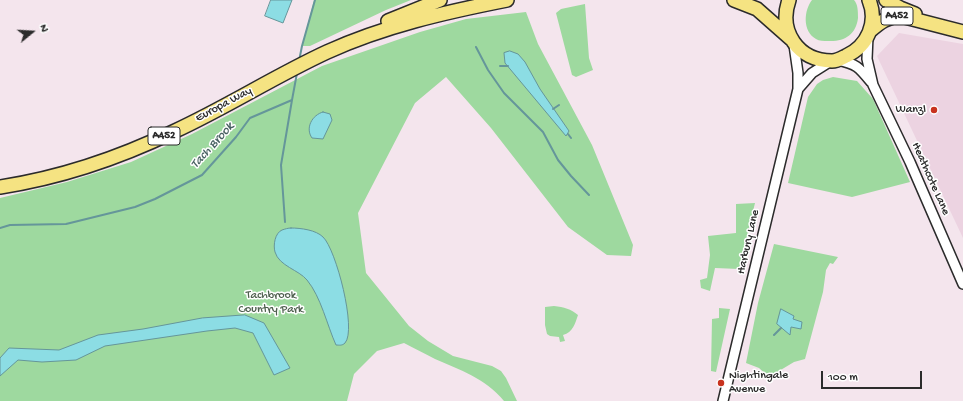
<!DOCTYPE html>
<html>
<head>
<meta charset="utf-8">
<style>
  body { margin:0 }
  #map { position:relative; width:963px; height:401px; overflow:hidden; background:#f4e5ed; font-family:"Gochi Hand",sans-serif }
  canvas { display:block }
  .north { position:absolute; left:12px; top:12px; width:40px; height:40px; -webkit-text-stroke:3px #fff; paint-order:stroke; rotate:72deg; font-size:11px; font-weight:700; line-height:16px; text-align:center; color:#2b2b2b }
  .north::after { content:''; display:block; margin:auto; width:14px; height:18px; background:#2b2b2b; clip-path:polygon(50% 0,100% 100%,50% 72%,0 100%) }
  .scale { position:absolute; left:821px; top:371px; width:101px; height:18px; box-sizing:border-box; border:2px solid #2b2b2b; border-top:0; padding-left:5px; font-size:12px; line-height:14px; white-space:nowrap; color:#2b2b2b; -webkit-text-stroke:3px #fff; paint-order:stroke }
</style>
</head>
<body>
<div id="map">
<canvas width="963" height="401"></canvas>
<div class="north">N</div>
<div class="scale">100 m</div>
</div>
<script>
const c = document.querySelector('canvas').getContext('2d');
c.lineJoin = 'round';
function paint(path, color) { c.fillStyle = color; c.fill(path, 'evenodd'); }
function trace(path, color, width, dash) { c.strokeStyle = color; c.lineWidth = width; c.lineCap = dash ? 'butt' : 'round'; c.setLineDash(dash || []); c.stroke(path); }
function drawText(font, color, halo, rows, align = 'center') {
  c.font = font + ' "Gochi Hand",sans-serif'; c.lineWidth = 3; c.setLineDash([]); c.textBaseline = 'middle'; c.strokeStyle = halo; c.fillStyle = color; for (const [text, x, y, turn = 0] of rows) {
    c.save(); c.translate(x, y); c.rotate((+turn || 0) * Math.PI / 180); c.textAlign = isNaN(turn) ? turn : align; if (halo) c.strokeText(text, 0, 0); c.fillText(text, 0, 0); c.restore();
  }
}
const built = new Path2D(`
  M899,33L963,44V238L877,56Z`);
const green = new Path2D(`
  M314,0H411L386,10L310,46H302Z
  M812,0H854C858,4 858,12 858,18C856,35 844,42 828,41C824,41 819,41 816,39C802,31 804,10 812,0Z
  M585,4L589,58L593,70L576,77L572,75L556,13L561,9Z
  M526,12L538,44L592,145L633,245L631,256L607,255L568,227L491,128L446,77L415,103L358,213L366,273L409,326L428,341L453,356L492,366L501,371L506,378L517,401H504C485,378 460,370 435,359C425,354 414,348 404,343L377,351L354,374L347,401H0V198L67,182L131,162L192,134L322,66L420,32L466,19Z
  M833,77L857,81L873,99L910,182L852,197L788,183L808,97L817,84L823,80Z
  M755,203L739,269L715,268L710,291L701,288L700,280L707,278L710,255L708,236L736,233V204Z
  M774,244L838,257L833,264L830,263L826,270L823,292L805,359L794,362L769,377L759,368L746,363L758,303Z
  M554,306C564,307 571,309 578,315C575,324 573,332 563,335L565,341L560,342L559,337L550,336L547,334L545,325V307Z
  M719,308L730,309L716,372L711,371L712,319L719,318Z`);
const water = new Path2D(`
  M271,0H292L283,23L265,16Z
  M510,51L518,54L525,62L540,89L569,131L566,136L505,63L504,53Z
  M323,112L330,114L332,120L323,139L312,138C305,128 312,115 323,112Z
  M291,228C301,228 316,230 323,237C336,249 357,330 345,343C342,346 339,345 336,345C327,325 321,297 307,280C299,270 279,266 275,252C273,245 275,233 282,230C285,229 288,228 291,228Z
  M781,309L794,316L793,319L802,322L801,329L791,327L790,335L777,324Z
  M245,315L264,323L290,368L274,375L253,333L235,328L207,331L105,346L76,360L42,362L18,360L0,376V358L9,348L59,350L98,335L143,329L202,318Z`);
const stream = new Path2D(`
  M476,47L488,70L504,93L543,132L558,160L571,176L589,195
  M299,61L302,46L315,0
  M500,66H508
  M553,109L559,105
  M568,134L571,138
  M285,222L281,165L292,100
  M0,228L10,225L66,224L135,207L155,199L202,175L236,137L250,118L292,100L297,73
  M774,335L781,328`);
const minor = new Path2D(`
  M868,36L867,59L873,85L910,162L963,284
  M837,60C857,64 859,67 871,82
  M798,89L812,73L831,61
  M723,401L798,89V73L794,45`);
const highway = new Path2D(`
  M734,0L757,9L791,39
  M789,0C778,31 798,61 832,61C837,61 842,58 846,56C868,46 878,22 869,0
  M886,0L900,8L915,14
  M388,21L440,0
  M870,31C879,23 888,16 901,16L963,32
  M0,187C59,178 121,157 175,131C227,107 275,76 327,52C384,26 446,12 507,0`);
const markers = [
  [934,110,4,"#c8321e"],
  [721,383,4,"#c8321e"]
];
const shields = [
  [897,16,32],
  [164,136,32]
];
const shieldNames = [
  ["A452",897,16],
  ["A452",164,136]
];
const streetNames = [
  ["Europa Way",224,105,-28],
  ["Heathcote Lane",930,179,66],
  ["Harbury Lane",749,242,-77]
];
const poiNames = [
  ["Wanzl",926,110],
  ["Nightingale",729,376,"left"],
  ["Avenue",729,390,"left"]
];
const parkNames = [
  ["Tachbrook",271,296],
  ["Country Park",271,310]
];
const waterNames = [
  ["Tach Brook",213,146,-48]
];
paint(built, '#ecd3e1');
paint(green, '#9ed99f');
paint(water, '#8cdde4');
trace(water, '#65969a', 1);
trace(stream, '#65969a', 2);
trace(minor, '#2b2b2b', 12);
trace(highway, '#2b2b2b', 16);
trace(minor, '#fff', 9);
trace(highway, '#f5e382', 13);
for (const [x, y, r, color] of markers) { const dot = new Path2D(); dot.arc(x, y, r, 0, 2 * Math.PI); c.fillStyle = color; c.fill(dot); trace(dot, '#fff', 1.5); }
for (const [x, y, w] of shields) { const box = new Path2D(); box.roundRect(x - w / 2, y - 9, w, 18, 3); c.fillStyle = '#fff'; c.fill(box); trace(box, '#2b2b2b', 1); }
drawText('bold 11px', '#2b2b2b', null, shieldNames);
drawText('12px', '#2b2b2b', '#fff', streetNames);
drawText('12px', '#2b2b2b', '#fff', poiNames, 'right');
drawText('12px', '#4e5f4e', '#fff', parkNames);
drawText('italic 13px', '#486062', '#fff', waterNames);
</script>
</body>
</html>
